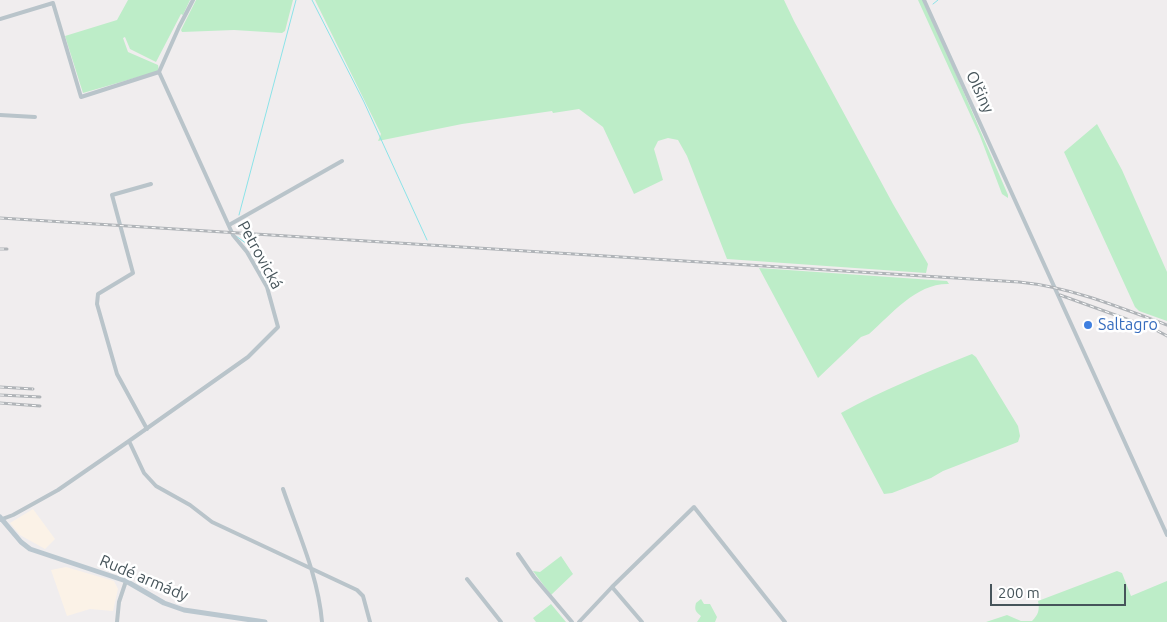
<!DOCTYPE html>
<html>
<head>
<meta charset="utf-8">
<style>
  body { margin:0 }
  #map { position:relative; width:1167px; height:622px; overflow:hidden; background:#f0edee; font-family:Ubuntu,sans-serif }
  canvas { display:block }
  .scale { position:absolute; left:990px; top:584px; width:136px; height:22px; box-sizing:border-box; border:2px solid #46545a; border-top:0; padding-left:6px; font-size:15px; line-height:18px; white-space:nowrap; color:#46545a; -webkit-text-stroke:4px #fff; paint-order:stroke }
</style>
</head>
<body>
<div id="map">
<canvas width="1167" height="622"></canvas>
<div class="scale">200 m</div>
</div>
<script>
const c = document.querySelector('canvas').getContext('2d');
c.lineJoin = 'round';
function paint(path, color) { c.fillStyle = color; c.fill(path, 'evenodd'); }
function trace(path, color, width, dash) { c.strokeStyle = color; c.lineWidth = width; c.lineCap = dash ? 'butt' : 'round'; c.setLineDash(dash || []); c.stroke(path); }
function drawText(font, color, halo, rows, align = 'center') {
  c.font = font + ' Ubuntu,sans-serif'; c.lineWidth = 5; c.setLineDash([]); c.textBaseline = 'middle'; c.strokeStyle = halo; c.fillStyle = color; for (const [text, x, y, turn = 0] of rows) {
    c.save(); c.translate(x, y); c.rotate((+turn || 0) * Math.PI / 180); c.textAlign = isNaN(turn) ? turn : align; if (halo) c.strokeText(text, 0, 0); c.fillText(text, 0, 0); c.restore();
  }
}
const commercial = new Path2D(`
  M33,509L55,539L45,549L20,535L10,523Z
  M66,567L114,581L118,589L113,611L90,609L67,616L51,570Z`);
const green = new Path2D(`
  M128,0H190L183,15L181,14L156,62L130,49L125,37L123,38L128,52L158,65L159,71L83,93L65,36L117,20Z
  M196,0H293L285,31L282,33L234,30L182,32L181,30Z
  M315,0H784L794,21L893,204L928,264L926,273L727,259L687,156L678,140L668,138L658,141L654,149L663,180L634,194L603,127L579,109L553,113L552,111L462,124L378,141L381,134Z
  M918,0H924L1008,195V198L1002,194L980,136Z
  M1097,124L1122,170L1167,272V321L1139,311L1135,307L1064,152Z
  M759,268L947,281L949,284C916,283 892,314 869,334L861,337L818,378Z
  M972,354L976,357L1018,426L1020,436L1018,442L943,471L931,478L892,493L884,494L841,413C883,390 927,372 972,354Z
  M561,556L573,574L551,595L533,571L540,572Z
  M1117,571L1122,573L1131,596L1167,581V622H986L1007,615L1021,621H1032C1038,615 1040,610 1038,601Z
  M701,599L704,604H710L717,617L715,622H697L701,616C696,612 694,610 696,603Z
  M551,604L566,622H536L533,618Z`);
const stream = new Path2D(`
  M312,0L364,102L427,240
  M933,4L938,0
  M239,215L296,0
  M236,236L247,244`);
const street = new Path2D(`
  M924,0C1005,178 1087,356 1167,535
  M0,19L53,3L81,97L159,72
  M0,115L35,117
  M229,225L342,161
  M147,429L117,374L97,304L98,294L133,273L112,195L151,184
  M129,441L144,473L156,486L190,505L212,522L357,590L363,596L370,622
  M283,489C298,533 318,575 322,622
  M0,520L13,515L58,490L129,441L248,357L278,327L267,287L247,252L233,235L159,72L179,27L193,0
  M518,554L534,577L572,622
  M467,579L501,622
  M612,587L642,622
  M117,622L119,602L126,581
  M579,622L612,587L694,507L785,622`);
const secondary = new Path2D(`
  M0,517L21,542L30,549L126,581L164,603L184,610L265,622`);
const rail = new Path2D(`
  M0,218L1019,282C1070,287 1119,307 1167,325
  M0,249H7
  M1060,295L1154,329L1167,336
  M0,387L33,389
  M0,395L40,397
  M0,403L40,406`);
const markers = [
  [1088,325,5,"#3f7fe0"]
];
const streetNames = [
  ["Olšiny",980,92,65],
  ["Petrovická",260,255,61],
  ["Rudé armády",144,578,23]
];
const shopNames = [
  ["Saltagro",1098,325]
];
paint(commercial, '#fbf2e7');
paint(green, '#bdedc8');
trace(stream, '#8be3e8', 1);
trace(street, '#b9c4ca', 4);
trace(secondary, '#bac7cf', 5);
trace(rail, '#b0b4b8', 3);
trace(rail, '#fff', 1, [4]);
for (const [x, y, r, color] of markers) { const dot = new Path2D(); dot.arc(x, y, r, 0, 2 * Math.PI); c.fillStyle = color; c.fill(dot); trace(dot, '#fff', 2); }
drawText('16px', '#46545a', '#fff', streetNames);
drawText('16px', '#366cbe', '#fff', shopNames, 'left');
</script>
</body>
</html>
